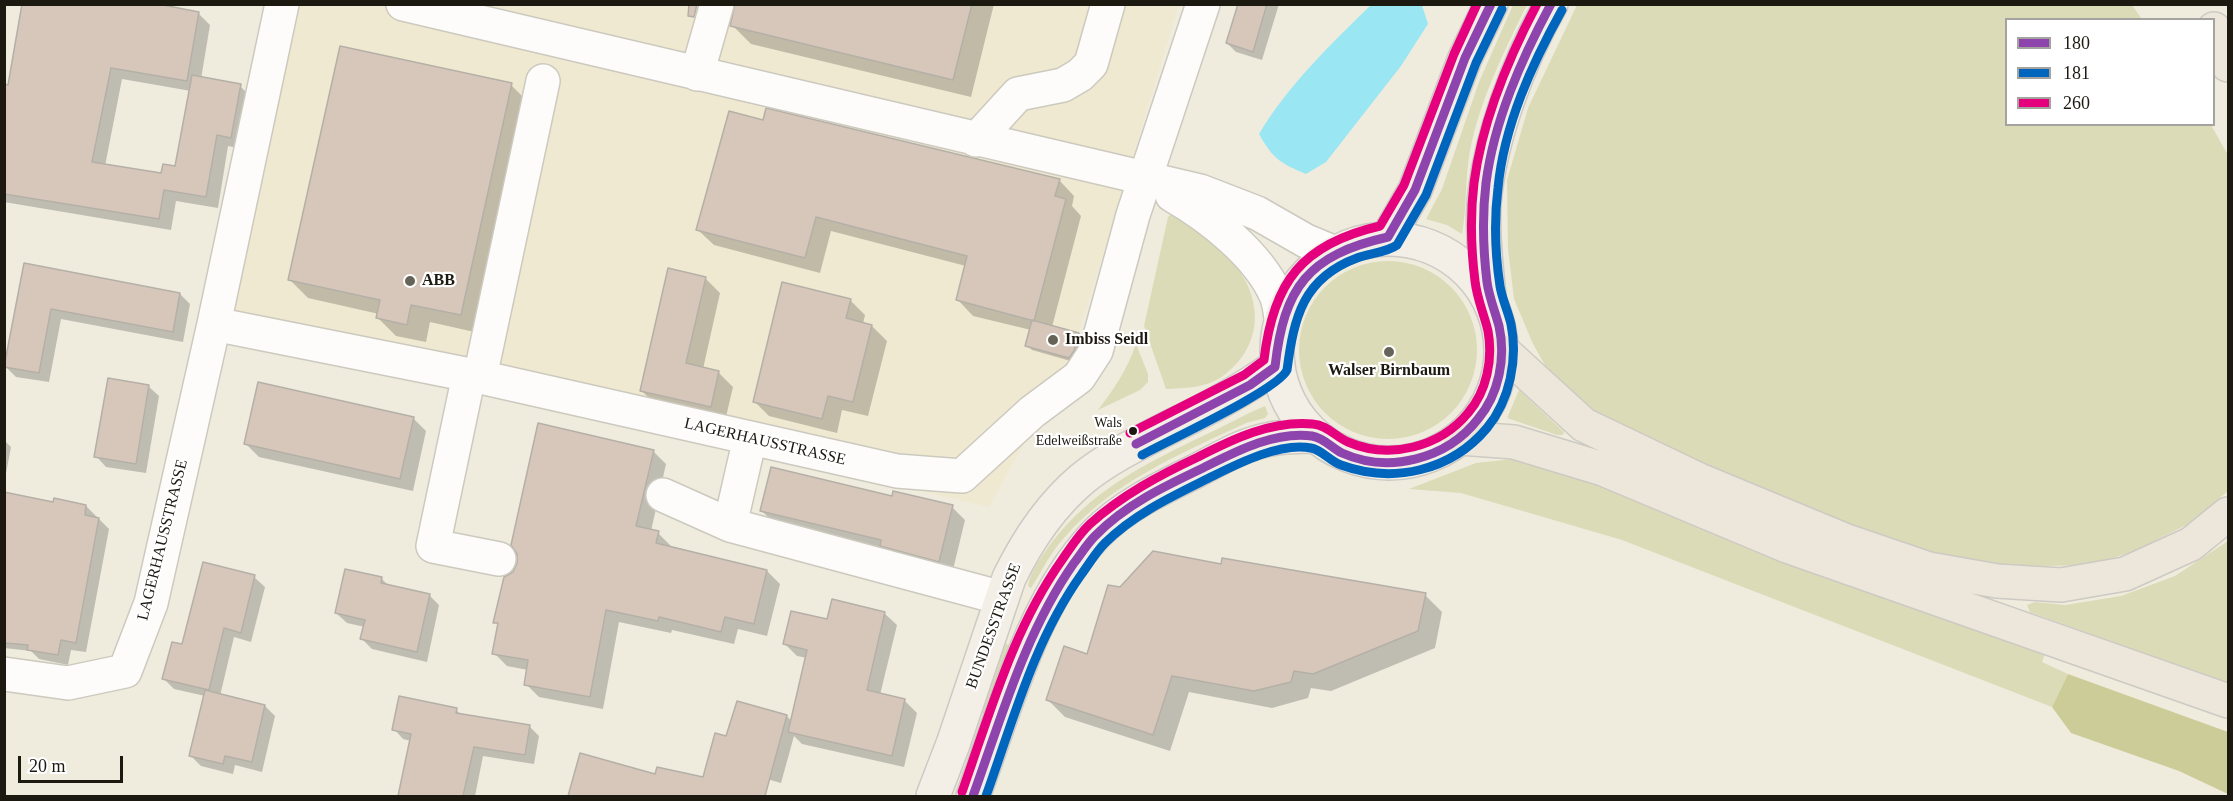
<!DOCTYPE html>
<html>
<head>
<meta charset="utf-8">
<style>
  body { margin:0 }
  #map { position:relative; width:2233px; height:801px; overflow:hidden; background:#efecde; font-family:"Times New Roman",serif }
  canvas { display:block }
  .frame { position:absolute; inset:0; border:6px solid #1c1910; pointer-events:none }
  .legend { position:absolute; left:2005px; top:18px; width:210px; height:108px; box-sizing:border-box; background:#fff; border:2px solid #a4a39f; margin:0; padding:8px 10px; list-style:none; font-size:18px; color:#1c1910 }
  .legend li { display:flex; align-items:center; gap:12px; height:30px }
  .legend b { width:30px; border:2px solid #a4a39f }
  .scale { position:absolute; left:18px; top:756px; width:105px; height:27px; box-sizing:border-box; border:3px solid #1c1910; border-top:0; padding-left:8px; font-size:18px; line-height:21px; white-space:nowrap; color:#1c1910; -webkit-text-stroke:4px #fff; paint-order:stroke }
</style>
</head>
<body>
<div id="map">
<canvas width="2233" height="801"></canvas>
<div class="frame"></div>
<ul class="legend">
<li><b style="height:8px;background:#8e44ad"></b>180</li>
<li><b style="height:8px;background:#0065bd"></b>181</li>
<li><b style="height:8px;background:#e5007d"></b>260</li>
</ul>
<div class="scale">20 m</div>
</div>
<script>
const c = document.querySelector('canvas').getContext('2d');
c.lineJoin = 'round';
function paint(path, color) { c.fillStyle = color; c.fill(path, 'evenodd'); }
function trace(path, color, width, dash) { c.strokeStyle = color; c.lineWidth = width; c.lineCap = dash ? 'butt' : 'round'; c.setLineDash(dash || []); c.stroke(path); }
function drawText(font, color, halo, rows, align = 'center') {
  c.font = font + ' "Times New Roman",serif'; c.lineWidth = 4.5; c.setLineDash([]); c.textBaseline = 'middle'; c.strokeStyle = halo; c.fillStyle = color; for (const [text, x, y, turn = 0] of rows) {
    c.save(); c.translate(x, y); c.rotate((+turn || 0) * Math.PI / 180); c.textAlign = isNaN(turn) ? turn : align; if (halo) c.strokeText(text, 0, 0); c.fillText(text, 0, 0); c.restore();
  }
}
const built = new Path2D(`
  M294,5H1179L1071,359L989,507L612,419L226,343Z`);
const green = new Path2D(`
  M1513,5H1527C1505,49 1479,102 1470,151C1465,178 1467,207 1462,234L1447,225L1426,219L1442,189L1479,82Z
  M1577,5H2132L2142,19L2006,20V124L2211,125L2228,155V491L2190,523L2137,550L2092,565L2041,566L1982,564L1928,555L1715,475L1585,410L1554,381L1533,344L1514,299L1508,249L1507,180L1528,108Z
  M1173,212C1191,218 1202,233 1215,246C1224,254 1235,263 1241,273C1265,311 1258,352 1220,378C1205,388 1184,388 1166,389L1144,326L1168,217Z
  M1299 350a89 89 0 1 1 178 0a89 89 0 1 1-178 0Z
  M1136,344L1148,374V382L1140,390L1098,410C1114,389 1128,368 1136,344Z
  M1519,390L1564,432L1563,435H1557L1507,418Z
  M1265,406L1268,414L1265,418L1246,423C1180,454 1112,482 1064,538C1050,553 1042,571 1031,588L1028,586C1030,572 1041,558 1049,546C1092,489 1145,464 1207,434C1227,425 1245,414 1265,406Z
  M1513,459L1553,467L2046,651L2042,662L2068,674L2052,707L1622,540L1461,493L1409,489L1476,463Z
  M2228,541V684L2030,612L2027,605L2035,602L2065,605L2121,596L2175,576Z
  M1006,644L1009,645V651L988,710L984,714L981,712L1002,646Z`);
const forest = new Path2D(`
  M2068,674L2228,732V794L2179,771L2071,733L2052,707Z`);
const water = new Path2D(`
  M1372,4L1422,5L1428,24L1401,66L1326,162L1306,174C1280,163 1273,159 1259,134C1288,85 1331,44 1372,4Z`);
const shadow = new Path2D(`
  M766,4H994L971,97L751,44L732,25Z
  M1239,4H1279L1262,60L1236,52L1227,43Z
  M198,13L210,25L201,79L240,86L252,98L242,149L228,146L218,208L176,201L171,230L4,202V125L9,87ZM122,79L191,91L176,167L162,175L105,166Z
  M511,85L529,103L479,333L430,322L426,342L396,336L378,318L379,314L308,298L290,280Z
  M764,122L1059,180L1074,196L1072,206L1081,216L1052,327L1078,335L1083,340L1074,362L1032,350L1027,345L1031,330L973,316L958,300L966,266L831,231L820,273L714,245L698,230Z
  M25,264L180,294L190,304L183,342L61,319L49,382L16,377L5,366Z
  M705,278L720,293L703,369L718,372L733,387L725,421L657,406L642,391Z
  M850,300L865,315L863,324L872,326L887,341L868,416L842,410L837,433L769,416L754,401Z
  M148,386L159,396L146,473L106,467L96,456Z
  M413,418L426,431L413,491L259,457L246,444Z
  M4,440L11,447L4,484Z
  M653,451L666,464L651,531L658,533L671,546V548L767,571L780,584L767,636L738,629L734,644L672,630L671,633L619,622L603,709L539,697L526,684L528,670L507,666L494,653L499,626L495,622L514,573Z
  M4,494L55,504L86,506L109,529L86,652L71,650L68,665L39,659L31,651L4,648Z
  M893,498L952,507L965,520L952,574L775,524L762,511Z
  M1222,566L1425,595L1442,612L1435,648L1331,691L1311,688L1308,698L1272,708L1189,692L1170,751L1065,717L1048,700L1088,656L1120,589Z
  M254,577L265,587L251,642L234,637L220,696L265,706L275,716L262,772L235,765L233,774L201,766L191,756L205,696L174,689L164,679L183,646Z
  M382,579L389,586L429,595L439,605L427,662L372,649L362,639L365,627L347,623L336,613Z
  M884,613L897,625L880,695L905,701L917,713L904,767L802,744L794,736L781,783L760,777L755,796H569L581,755L656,776L704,779L727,738L787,716L792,722L807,658L797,656L785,644L828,621Z
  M456,710L462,715L529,726L539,736L534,764L483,756L475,796H399L411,741L403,739L394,729Z`);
const building = new Path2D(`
  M22,4H158L199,12L187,81L111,68L92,162L161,173L163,164L175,166L192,75L241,84L231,138L217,135L206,197L164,190L159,219L4,194V84L8,85Z
  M689,4H697L694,17L688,16Z
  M735,4H972L953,80L730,26Z
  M1238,4H1267L1253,52L1226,43Z
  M340,46L512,83L461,315L411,305L407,325L376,318L380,300L288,280Z
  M766,108L1060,179L1055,196L1066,199L1034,321L956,300L967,256L816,217L805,258L696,230L729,111L763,120Z
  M24,263L180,293L173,332L51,309L39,373L4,367Z
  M668,268L706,277L686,363L719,371L711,407L640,391Z
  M782,282L851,299L846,318L872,325L853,402L828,396L822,419L753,402Z
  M1032,320L1079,333L1074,351L1069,358L1025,346Z
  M108,378L149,385L136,464L94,457Z
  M258,382L414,417L400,479L244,444Z
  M538,423L654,450L636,526L659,531L656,543L767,570L754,624L725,617L721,632L659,617L658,621L606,610L590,697L524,685L528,660L492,654L498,623H493L504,577L513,572L517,563V554L511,545Z
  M771,467L892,496L893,491L953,505L939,562L880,546L881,540L760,511Z
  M4,492L53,502L54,498L86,505L85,515L99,518L76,643L61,640L58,655L27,650L28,645L4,643Z
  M1153,551L1221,564L1222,558L1426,593L1418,631L1313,674L1294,671L1291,682L1254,691L1172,676L1153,735L1046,700L1064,646L1087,654L1108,585L1120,587Z
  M203,562L255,575L241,633L224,628L209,690L162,679L172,642L182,644Z
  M345,569L382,577L381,583L430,594L417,652L360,639L365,620L335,613Z
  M832,599L885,612L867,690L905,699L892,756L788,732L807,650L783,644L791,611L827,619Z
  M205,690L265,705L252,762L225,756L223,764L189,756Z
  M399,696L457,708L456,713L530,725L525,755L474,747L463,796H398L411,734L392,730Z
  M737,701L787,715L765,796H568L580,753L655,774L657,767L703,777L715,733L726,736Z`);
const minor = new Path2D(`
  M403,4L1200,191L1257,213L1306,241L1335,253
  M697,74L717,4
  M976,140L1018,94L1063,85L1080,75L1091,64L1108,4
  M1172,195C1210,217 1258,254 1276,295C1279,302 1280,311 1281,318
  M214,324L480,377L897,471L962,476L1032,412L1079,377L1096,351L1133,215L1203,4
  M469,375L433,546L499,559
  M480,377L543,81
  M750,438L730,525L1002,598
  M663,495L730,525
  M4,674L68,683L125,671L151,603L214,324L282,4`);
const major = new Path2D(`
  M1388,237L1415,190L1465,58L1491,4
  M1277 351a112 112 0 1 1 224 0a112 112 0 1 1-224 0Z
  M1489,296C1486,266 1482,234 1484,204C1489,139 1519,61 1551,4
  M933,796L953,744L1009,578C1027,541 1050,506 1082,479C1109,457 1141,442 1172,426C1208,409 1243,390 1275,367
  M973,796C1005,711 1032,601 1096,534C1123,506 1161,488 1196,471C1219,459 1245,443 1271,439C1286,436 1301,436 1316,436`);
const highway = new Path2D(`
  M2214,29L2228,65
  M1503,351L1584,425L1603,434L1699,480L1844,540L1929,569L1997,581L2061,585L2125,574L2191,544L2228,514
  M1460,438L1514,442L1603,469L1787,546L2228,701`);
const bus1 = new Path2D(`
  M1136,444L1250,385L1275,367C1284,287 1308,255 1388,237L1415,190L1465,58L1491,4
  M973,796C1002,716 1025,633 1074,563C1081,554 1087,544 1095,536C1125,505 1165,486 1203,468C1235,452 1274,431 1312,436C1324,438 1332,448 1342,453C1389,474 1447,459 1478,419C1499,394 1506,358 1499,326C1495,311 1489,297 1487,282C1483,249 1482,216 1486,183C1494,121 1521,60 1551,4`);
const bus2 = new Path2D(`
  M1142,455C1167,441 1278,390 1287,370C1294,317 1303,278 1357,258C1369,253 1386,253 1397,245L1426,195L1476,63L1502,9
  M986,796C1013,721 1034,641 1081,575C1089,564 1096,552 1105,543C1135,513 1175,495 1213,476C1239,463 1281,442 1311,448C1322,450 1330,461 1341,465C1393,484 1451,471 1487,428C1510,400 1518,359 1511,324C1508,311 1502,299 1500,286C1495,253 1494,220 1498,188C1504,125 1532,64 1562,10`);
const bus3 = new Path2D(`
  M1130,433L1244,375L1264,360C1273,282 1302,244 1380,226L1404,185L1454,54L1477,4
  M962,792C990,713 1013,629 1062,560C1071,547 1079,534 1090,524C1122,495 1160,475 1198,457C1233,439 1272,420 1313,424C1327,425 1336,437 1348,442C1390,460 1440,447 1468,413C1487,391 1493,359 1488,331C1484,314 1477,299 1475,281C1471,249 1470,215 1474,183C1482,121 1508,59 1537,4`);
const markers = [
  [410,281,6,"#666358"],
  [1053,340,6,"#666358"],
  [1389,352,6,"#666358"],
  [1133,431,5,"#1c1910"]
];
const busNames = [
  ["Wals",1122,423],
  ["Edelweißstraße",1122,441]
];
const poiNames = [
  ["ABB",422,281],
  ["Imbiss Seidl",1065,340],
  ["Walser Birnbaum",1389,371,"center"]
];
const streetNames = [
  ["LAGERHAUSSTRASSE",765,442,13],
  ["LAGERHAUSSTRASSE",163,540,-76],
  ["BUNDESSTRASSE",994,626,-70]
];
paint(built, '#f0e9d1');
paint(green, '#dbdbb8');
paint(forest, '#cc9');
paint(water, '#9be6f3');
paint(shadow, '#0003');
paint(building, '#d7c7ba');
trace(building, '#b5b0a7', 1.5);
trace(minor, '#ccc9bf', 36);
trace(major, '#cccac3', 36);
trace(highway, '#cccac3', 36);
trace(minor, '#fdfcfa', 33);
trace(major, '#f3efe7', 33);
trace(highway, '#ede7db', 33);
trace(bus1, '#8e44ad', 9);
trace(bus2, '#0065bd', 9);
trace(bus3, '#e5007d', 9);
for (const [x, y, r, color] of markers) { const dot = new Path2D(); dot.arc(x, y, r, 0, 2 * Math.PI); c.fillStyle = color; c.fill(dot); trace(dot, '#fff', 2); }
drawText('14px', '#1c1910', '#fff', busNames, 'right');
drawText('bold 16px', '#1c1910', '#fff', poiNames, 'left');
drawText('16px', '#1c1910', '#fff', streetNames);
</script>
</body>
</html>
